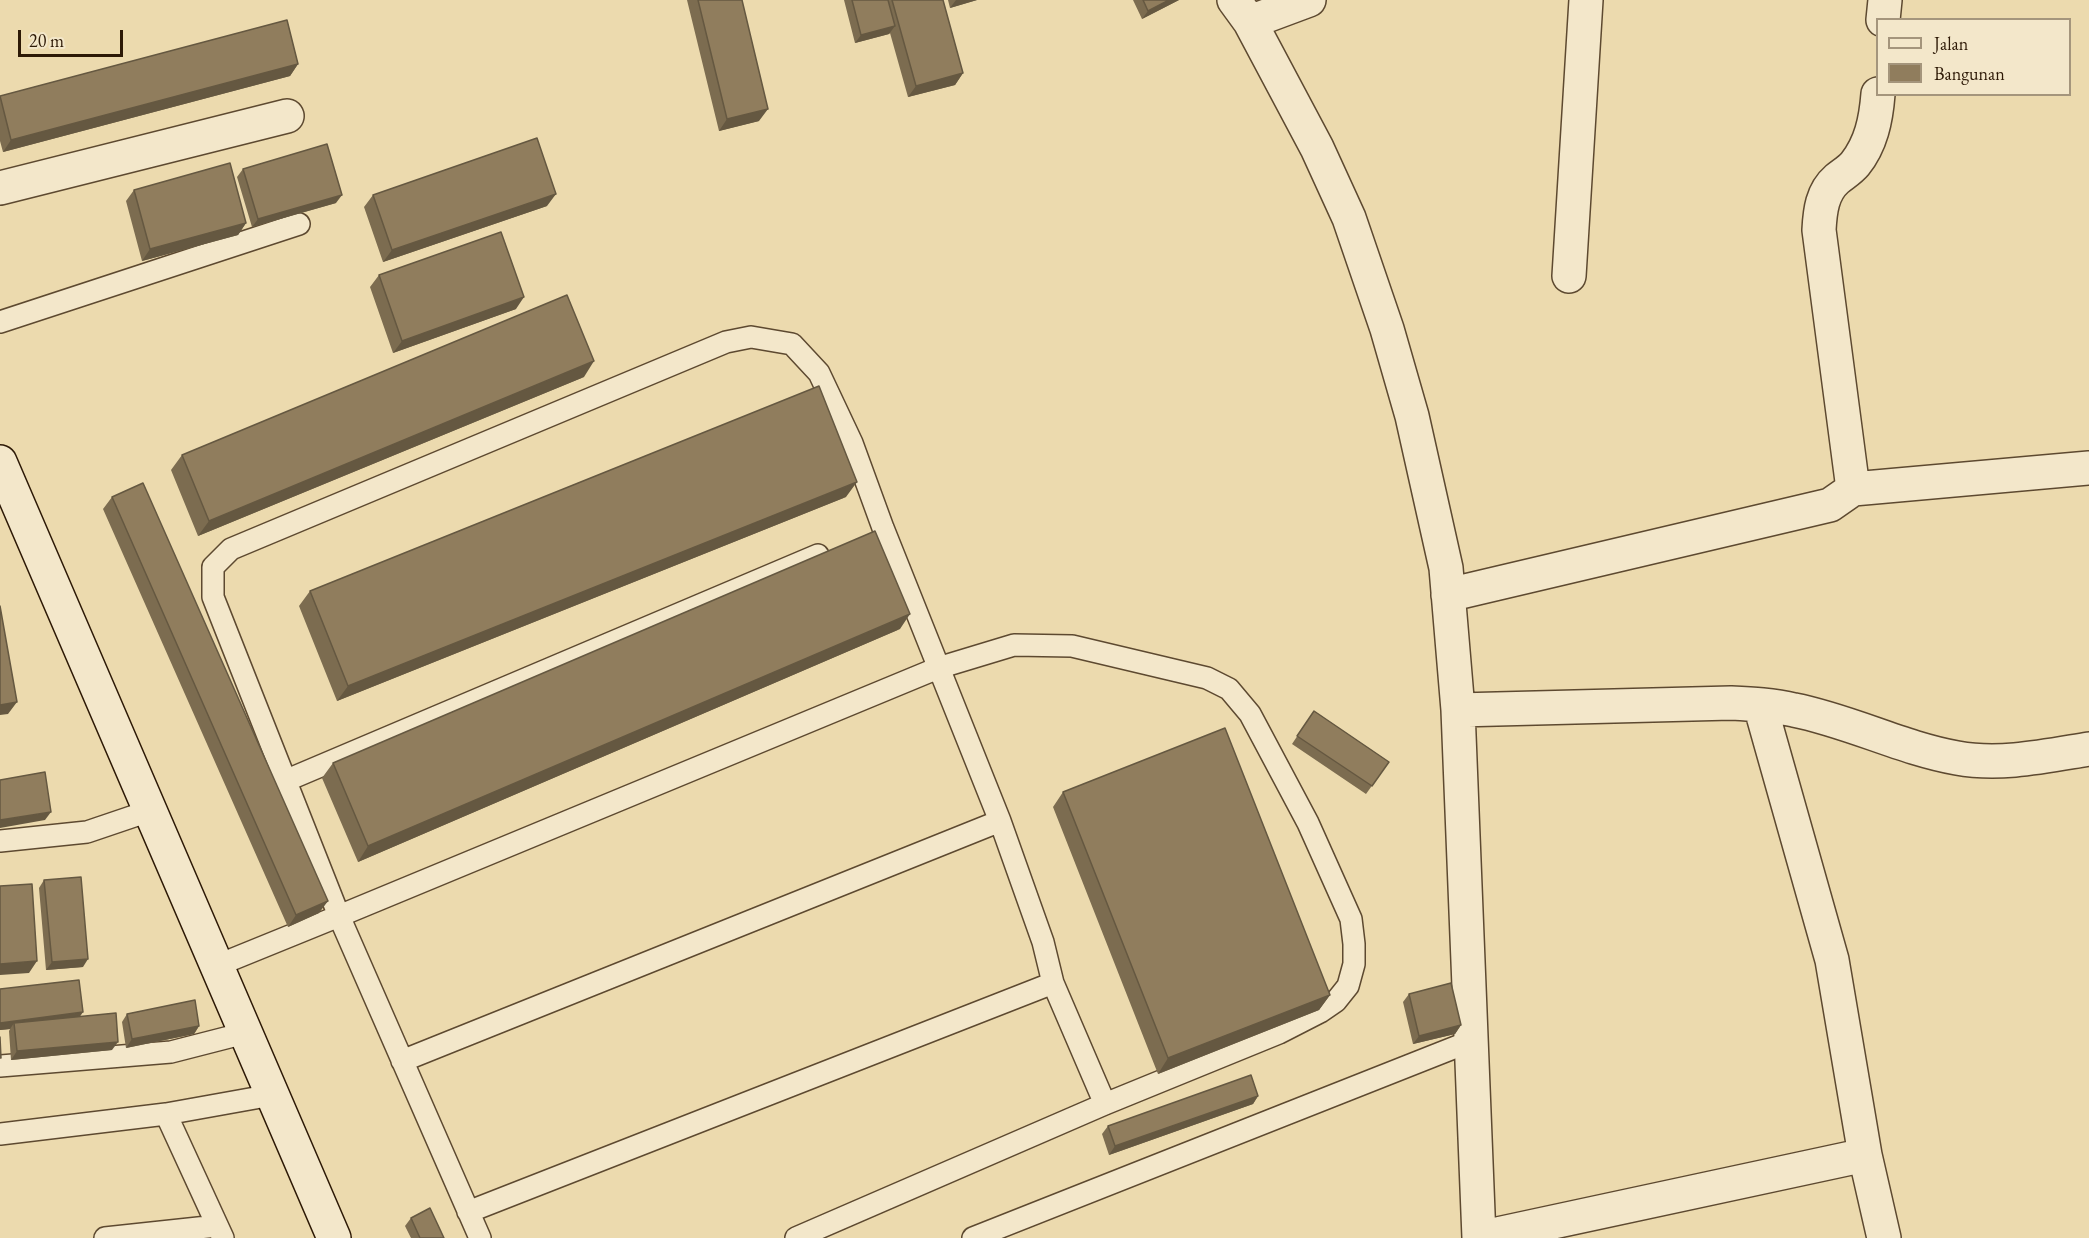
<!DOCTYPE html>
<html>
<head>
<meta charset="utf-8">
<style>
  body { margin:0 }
  #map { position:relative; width:2089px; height:1238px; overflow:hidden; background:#ecdaae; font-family:"EB Garamond",serif }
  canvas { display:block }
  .legend { position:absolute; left:1876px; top:18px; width:195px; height:78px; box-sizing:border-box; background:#f3e7ca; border:2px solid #a4957c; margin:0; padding:8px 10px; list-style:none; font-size:18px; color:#2d1906 }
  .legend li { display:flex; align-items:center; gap:12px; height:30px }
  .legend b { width:30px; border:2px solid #a4957c }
  .scale { position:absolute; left:18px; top:30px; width:105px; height:27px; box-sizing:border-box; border:3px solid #2d1906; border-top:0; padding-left:8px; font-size:18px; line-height:21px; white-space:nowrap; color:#2d1906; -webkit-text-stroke:4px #f3e7ca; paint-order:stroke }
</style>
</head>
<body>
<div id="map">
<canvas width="2089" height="1238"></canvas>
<ul class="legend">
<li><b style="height:8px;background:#f3e7ca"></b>Jalan</li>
<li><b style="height:16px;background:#907d5d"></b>Bangunan</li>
</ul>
<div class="scale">20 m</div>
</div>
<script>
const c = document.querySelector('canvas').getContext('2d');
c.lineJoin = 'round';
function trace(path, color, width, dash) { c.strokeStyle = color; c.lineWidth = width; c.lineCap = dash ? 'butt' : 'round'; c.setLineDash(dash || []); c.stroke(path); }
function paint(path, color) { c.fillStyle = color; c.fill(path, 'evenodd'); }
const lane = new Path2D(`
  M0,322L299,224
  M285,781L818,555
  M0,841L87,832L149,811
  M216,966L339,916L213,597V567L231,549L726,342L751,337L792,344L819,373L852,443L883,528L1000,821L1043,942L1053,983L1105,1104
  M402,1061L1000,821
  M0,1066L171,1052L245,1033
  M166,1114L223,1238
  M0,1134L166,1114L272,1095
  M468,1212L1053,983
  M105,1238L217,1226
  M480,1238L339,916L938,668L1014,645L1072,646L1207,678L1229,689L1250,714L1308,823L1351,919L1354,944V964L1348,986L1336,1001L1320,1012L1279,1033L1105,1104L796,1238
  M973,1238L1471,1041`);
const street = new Path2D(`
  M1234,0L1250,22L1317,148L1349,218L1387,329L1412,416L1446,568L1458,710L1479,1238
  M1883,20L1885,0
  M1250,22L1309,0
  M1878,94C1876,120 1871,144 1855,164C1850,170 1843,174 1837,179C1822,192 1820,211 1819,230L1853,489L2089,468
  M0,188L287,116
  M1569,276L1586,0
  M1448,595L1830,505L1853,489
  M1760,705L1832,960L1865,1155L1884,1238
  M1458,710L1731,703C1752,704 1773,705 1794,710C1850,721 1901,748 1957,758C2001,766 2046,756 2089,749
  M1479,1238L1865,1155`);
const secondary = new Path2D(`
  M0,462L334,1238`);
const wall = new Path2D(`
  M687,0H742L759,121L719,131Z
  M844,0H943L963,73L955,85L908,97L890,33L889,34L855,43Z
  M948,0H977L950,8Z
  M1133,0H1179L1142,19Z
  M298,64L290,76L3,152L0,141V96Z
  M243,169L336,203L252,227L237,177Z
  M134,190L246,223L238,235L142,261L126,201Z
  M373,195L547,206L383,262L364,207Z
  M379,275L516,309L393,353L370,287Z
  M584,377L198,536L171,470L182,455Z
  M112,497L319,913L288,927L103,509Z
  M846,497L337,701L299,606L310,591Z
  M900,629L358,862L322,778L333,763Z
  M1314,711L1389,762L1366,794L1292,744Z
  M1063,792L1330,995L1319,1010L1158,1074L1053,807Z
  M44,880L83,967L46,970L39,888Z
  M0,989L80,1017L112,1050L11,1060L9,1031L10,1029L0,1030Z
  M1409,994L1461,1025L1455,1034L1413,1044L1403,1002Z
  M127,1014L199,1026L194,1034L126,1048L122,1022Z
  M1258,1096L1253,1104L1109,1155L1102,1134L1108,1126Z
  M411,1218L444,1238H411L405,1226Z`);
const shadedWall = new Path2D(`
  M956,0H977L950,8Z
  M1169,0H1179L1142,19L1148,11Z
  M895,26L889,34L855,43L861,35Z
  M298,64L290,76L3,152L11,140Z
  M963,73L955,85L908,97L916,86Z
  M768,109L759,121L719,131L727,119Z
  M556,194L547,206L383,262L392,250Z
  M342,195L336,203L252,227L258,219Z
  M246,223L238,235L142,261L150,249Z
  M524,297L516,309L393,353L402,341Z
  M594,361L584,377L198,536L209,521Z
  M857,482L846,497L337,701L348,686Z
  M910,614L900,629L358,862L368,846Z
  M17,702L8,714L0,715V705Z
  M51,812L45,820L0,828V820Z
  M328,901L319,913L288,927L296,915Z
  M88,959L83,967L46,970L52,962Z
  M37,961L29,973L0,975V964Z
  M1330,995L1319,1010L1158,1074L1168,1058Z
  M83,1012L77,1021L14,1023L10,1029L0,1030V1023Z
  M1461,1025L1455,1034L1413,1044L1419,1036Z
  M199,1026L194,1034L126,1048L132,1039Z
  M118,1042L112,1050L11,1060L17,1051Z
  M1258,1096L1253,1104L1109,1155L1115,1146Z`);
const building = new Path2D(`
  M698,0H742L768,109L727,119Z
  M852,0H888L895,26L861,35Z
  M892,0H943L963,73L916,86Z
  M1143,0H1169L1148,11Z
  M287,20L298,64L11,140L0,96Z
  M537,138L556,194L392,250L373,195Z
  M327,144L342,195L258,219L243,169Z
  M230,163L246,223L150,249L134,190Z
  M501,232L524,297L402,341L379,275Z
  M567,295L594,361L209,521L182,455Z
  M819,386L857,482L348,686L310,591Z
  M143,483L328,901L296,915L112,497Z
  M875,531L910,614L368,846L333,763Z
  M0,606L17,702L0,705Z
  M1314,711L1389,762L1372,786L1297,736Z
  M1225,728L1330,995L1168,1058L1063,792Z
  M45,772L51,812L0,820V780Z
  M81,877L88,959L52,962L44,880Z
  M32,884L37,961L0,964V886Z
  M79,980L83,1012L0,1023V989Z
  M1451,983L1461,1025L1419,1036L1409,994Z
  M195,1000L199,1026L132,1039L127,1014Z
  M116,1013L118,1042L17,1051L14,1023Z
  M0,1037L1,1058H0Z
  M1251,1075L1258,1096L1115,1146L1108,1126Z
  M430,1208L444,1238H420L411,1218Z`);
trace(lane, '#5d4930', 24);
trace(street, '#5d4930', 36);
trace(secondary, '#2d1906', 36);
trace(lane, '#f3e7ca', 21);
trace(street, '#f3e7ca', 33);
trace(secondary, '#f3e7ca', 33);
paint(wall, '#7c6c50');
paint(shadedWall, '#655841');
paint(building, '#907d5d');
trace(building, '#655841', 1.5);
</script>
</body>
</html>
